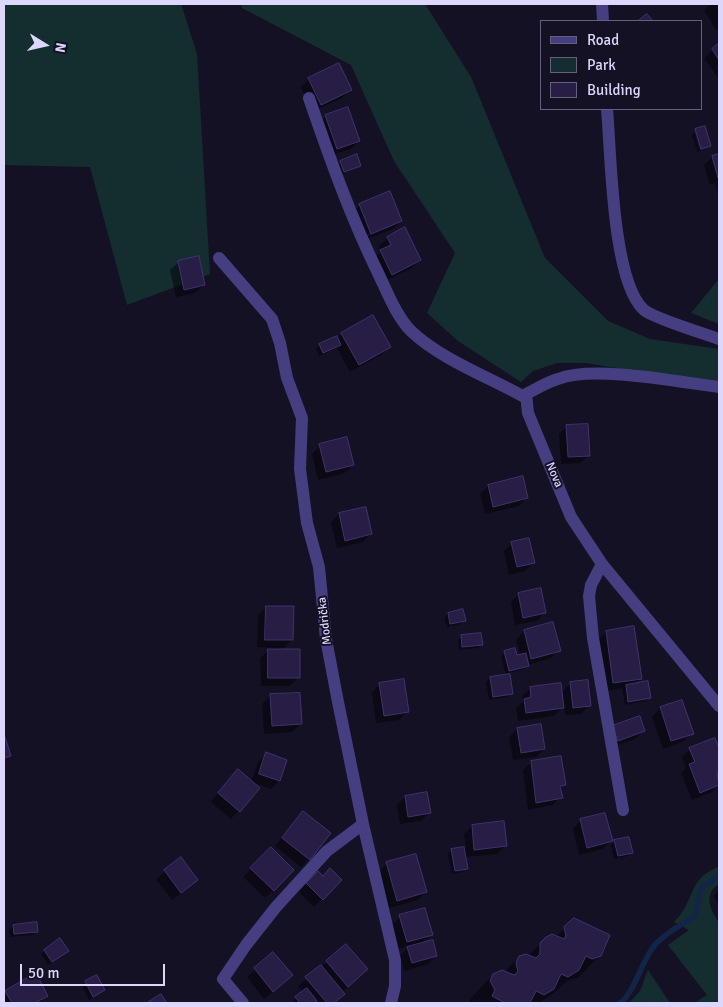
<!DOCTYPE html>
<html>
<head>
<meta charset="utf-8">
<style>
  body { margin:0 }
  #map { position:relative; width:723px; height:1007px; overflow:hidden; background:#151125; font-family:Signika,sans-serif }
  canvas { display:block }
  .frame { position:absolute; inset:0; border:5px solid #ded7fc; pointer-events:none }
  .legend { position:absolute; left:540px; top:20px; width:162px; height:90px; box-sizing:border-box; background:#151125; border:1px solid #65607b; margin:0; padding:6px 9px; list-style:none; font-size:15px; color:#ded7fc }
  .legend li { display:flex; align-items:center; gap:10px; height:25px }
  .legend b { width:25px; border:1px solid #65607b }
  .north { position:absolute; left:20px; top:20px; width:50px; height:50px; -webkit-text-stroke:4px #151125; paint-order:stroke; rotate:100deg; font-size:14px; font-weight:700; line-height:20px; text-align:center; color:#ded7fc }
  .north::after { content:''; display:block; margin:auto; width:18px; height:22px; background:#ded7fc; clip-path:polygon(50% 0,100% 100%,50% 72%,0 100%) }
  .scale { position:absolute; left:20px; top:964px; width:145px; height:22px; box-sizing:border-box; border:2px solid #ded7fc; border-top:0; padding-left:6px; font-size:15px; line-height:18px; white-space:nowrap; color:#ded7fc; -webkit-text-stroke:4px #151125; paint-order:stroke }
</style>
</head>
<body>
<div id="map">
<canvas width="723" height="1007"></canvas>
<div class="frame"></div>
<ul class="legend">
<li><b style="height:6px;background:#453f81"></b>Road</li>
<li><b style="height:14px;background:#142e2f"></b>Park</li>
<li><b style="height:14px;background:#281e45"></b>Building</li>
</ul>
<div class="north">N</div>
<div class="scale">50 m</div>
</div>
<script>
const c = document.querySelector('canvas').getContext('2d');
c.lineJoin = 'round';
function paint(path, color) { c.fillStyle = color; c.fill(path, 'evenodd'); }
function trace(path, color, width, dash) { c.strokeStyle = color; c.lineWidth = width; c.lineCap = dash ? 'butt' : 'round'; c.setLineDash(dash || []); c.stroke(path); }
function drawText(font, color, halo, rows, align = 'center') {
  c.font = font + ' Signika,sans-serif'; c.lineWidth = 4; c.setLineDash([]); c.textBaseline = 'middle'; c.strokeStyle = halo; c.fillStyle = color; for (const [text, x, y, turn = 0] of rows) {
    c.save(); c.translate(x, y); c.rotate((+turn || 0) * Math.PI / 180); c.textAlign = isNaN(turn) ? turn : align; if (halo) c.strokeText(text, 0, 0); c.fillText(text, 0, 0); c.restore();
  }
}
const green = new Path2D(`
  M4,4H181L197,54L210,274L127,305L90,167L4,165Z
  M241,4H425L471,77L545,258L608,321L650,339L719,349V385L586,363H557L533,371L521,382L458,341L427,313L455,253L394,161L351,65L242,8Z
  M719,279V324L691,313Z
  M719,867V884C703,894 710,909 719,923V1003H694L707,995L668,945L689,930L674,922C696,901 687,878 719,867Z
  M648,970L670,1003H629L640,991Z`);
const shadow = new Path2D(`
  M710,4H719V28L716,30L704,10Z
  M719,45V79L704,58Z
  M309,79L350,90L342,98L312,112L301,87Z
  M326,116L359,141L351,149L329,156L318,124Z
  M694,132L700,151L697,152L692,134Z
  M719,155V194H718L715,183L710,185L704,165L712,157Z
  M340,162L360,165L340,175L337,165Z
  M360,205L401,221L393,229L362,241L352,213ZM393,224V226L365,237L364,235Z
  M388,238L420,260L412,268L383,282L372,260L382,251L379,246Z
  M179,262L204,285L195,293L176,297L170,270Z
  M372,316L390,347L381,355L350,372L337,348L319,356L316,349L319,345L338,337Z
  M567,426L589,455L581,463L561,464L559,434Z
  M320,446L353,465L345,473L318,480L312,454Z
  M488,486L527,497L519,506L485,514L480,494Z
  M339,514L371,534L363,542L337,548L331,522Z
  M512,543L533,563L525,571L509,575L504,551Z
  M519,594L545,612L537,621L515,625L511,602Z
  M266,607L292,640L282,650L298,678L290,686H261L260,658L271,648L257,647L258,615Z
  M462,610L464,620L461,624L447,627L444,618L448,614Z
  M552,624L559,650L551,658L527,665L524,669L509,673L512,693L508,697L489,700L486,682L490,679L506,676L501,656L505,652L516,657L520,656L516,640L524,631Z
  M606,632L641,679L635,684L650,697L646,701L625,705L622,688L606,691L598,640Z
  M462,636L481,645L478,648L459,650L458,640Z
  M571,683L589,705L581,714L565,715L564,706L554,716L518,721L516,708L523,701L522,696L531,688L561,693Z
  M380,684L407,711L399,720L376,723L372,692Z
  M270,696L301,724L292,732L264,734L262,704Z
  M681,701L692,733L684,741L663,749L652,717L660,708Z
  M517,729L544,749L536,757L513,760L509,737Z
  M643,731L635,739L609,748L605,735Z
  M715,739L719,751V774L717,776L719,785L712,792L692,800L681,773L686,768L682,757L690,749Z
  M267,754L279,781L271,789L252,782L259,788L231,819L211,802L230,779L251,782L258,762Z
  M532,762L564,784L560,789L561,797L553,805L528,810L523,770Z
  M405,797L429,813L421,821L400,824L397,805Z
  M303,812L309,859L301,867L275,846Z
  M581,820L611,841L603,849L579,855L573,829Z
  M472,826L506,845L497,854L465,857L467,868L463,872L452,874L448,854L451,850L466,848L464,834Z
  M615,841L631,852L628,856L614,859L611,845Z
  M271,849L293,870L265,898L243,877Z
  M181,859L197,880L172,900L156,879Z
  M387,863L426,892L418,900L389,908L379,872Z
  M318,872L323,877L341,880L314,907L299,892Z
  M719,890V903H718L713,896Z
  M400,917L431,934L422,944L436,956L428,964L404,971L400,956L409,946L399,949L392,925Z
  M13,926L37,931L33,935L10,937L9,930Z
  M565,928L600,955L578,978L568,980L555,992L539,1003H469L471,998L493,975L504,972L520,957L528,956L546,938L556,937Z
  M45,951L64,954L48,965L41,954Z
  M273,954L283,983L264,999L247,977Z
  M327,962L358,977L342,992L343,994L334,1003H293L292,1002L303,992L298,986Z
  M96,976L104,990L89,1000L82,986Z
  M6,992L47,996L39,1003H4Z`);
const stream = new Path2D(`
  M620,1003C634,993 642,961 654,946C663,934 683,924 695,916L701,888L719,876`);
const building = new Path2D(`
  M647,14L653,21H638Z
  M719,43V60L712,49Z
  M339,63L352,90L321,105L308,78Z
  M348,107L360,141L337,149L325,115Z
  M705,126L711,146L701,149L695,129Z
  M357,154L361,166L344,172L340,161Z
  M719,154V177L718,178L712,156Z
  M390,191L402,221L371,234L359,204Z
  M405,227L421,260L392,275L380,250L391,245L387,237Z
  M199,256L205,285L184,290L178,261Z
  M373,315L391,347L359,365L341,333Z
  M337,336L341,345L323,353L319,344Z
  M588,424L590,456L568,457L566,425Z
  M347,437L354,465L326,472L319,444Z
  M523,476L528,498L493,507L488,485Z
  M366,507L372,534L345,541L339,513Z
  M529,538L535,563L517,567L511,542Z
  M541,588L546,613L523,618L518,593Z
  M266,606H294L293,640H265Z
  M463,609L466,621L450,624L448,613Z
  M553,622L561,651L531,659L524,630Z
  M634,626L642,679L613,683L606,631Z
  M481,633L483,645L462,647L461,635Z
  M515,648L517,655L526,653L529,666L509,671L504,651Z
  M268,649H300V678H268Z
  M510,674L513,694L493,697L490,677Z
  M404,679L409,712L384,716L379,683Z
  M588,680L591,706L573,708L570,682Z
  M648,681L651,698L628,702L626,685Z
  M561,683L564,708L526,713L524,699L531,697L530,687Z
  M300,693L302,724L272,726L270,694Z
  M682,700L694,734L671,741L660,707Z
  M640,716L645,731L618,741L612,726Z
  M541,724L545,749L521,753L517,728Z
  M5,737L11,756L4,758V738Z
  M715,738L719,748V771L717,772L719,785L700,793L689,764L695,762L689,748Z
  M266,752L287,760L280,781L259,774Z
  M561,756L566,785L560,786L563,798L536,803L531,761Z
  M238,769L260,788L240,812L218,793Z
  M427,792L431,813L408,817L405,796Z
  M303,811L331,833L310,860L282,838Z
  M605,813L613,841L587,848L580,819Z
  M504,821L507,846L474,850L472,825Z
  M629,837L633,853L618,856L614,840Z
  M271,847L294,870L274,891L250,868Z
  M464,847L468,869L455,871L451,849Z
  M416,854L427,892L397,901L386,862Z
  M181,857L198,880L181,893L164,870Z
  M330,868L342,880L323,900L306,883L318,871L323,876Z
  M425,908L433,935L407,942L399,915Z
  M574,918L610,935L601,956L592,959L586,956L579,970L568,977L561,974L554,989L544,995L536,991L530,1003H505L492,996L495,990L490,981L493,974L502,970L514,975L518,972L516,963L519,956L526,954L536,958L540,954V943L546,937L552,934L564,939L566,936L564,927Z
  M37,922L38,932L14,934L13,925Z
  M60,938L69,951L52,962L44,950Z
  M433,940L437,956L412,963L407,947Z
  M346,944L368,969L348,987L326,961Z
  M273,952L293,975L273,992L254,968Z
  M321,965L345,994L334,1003H327L305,977Z
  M36,973L48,996L35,1003H12L5,991Z
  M97,975L105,990L93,997L85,981Z
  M307,988L317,1001L314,1003H300L295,997Z
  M161,994L167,1003H147Z`);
const street = new Path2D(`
  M602,4L603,21
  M309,98C330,159 351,218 379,275C388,294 397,317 411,331C440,359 491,378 526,398
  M607,109C611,153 612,282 644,310C653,318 705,334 719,339
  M219,258L272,319L280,343L287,378L302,418L300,469L307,523L319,567L326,639L338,702L363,824L395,960V986L391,1003
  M719,387C679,382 594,365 558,379C547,382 536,389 526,394L528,413L571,517L602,564L719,706
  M602,564L591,585L589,596L593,638L623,810
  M243,1003L223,979L246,945L276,907L327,851L363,824`);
const streetNames = [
  ["Nova",554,475,67],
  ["Modrička",325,621,-97]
];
paint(green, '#142e2f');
paint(shadow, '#0007');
trace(stream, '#122448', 5.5);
paint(building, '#281e45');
trace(building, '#41326f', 1);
trace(street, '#453f81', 12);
drawText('12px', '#ded7fc', '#151125', streetNames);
</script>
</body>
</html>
